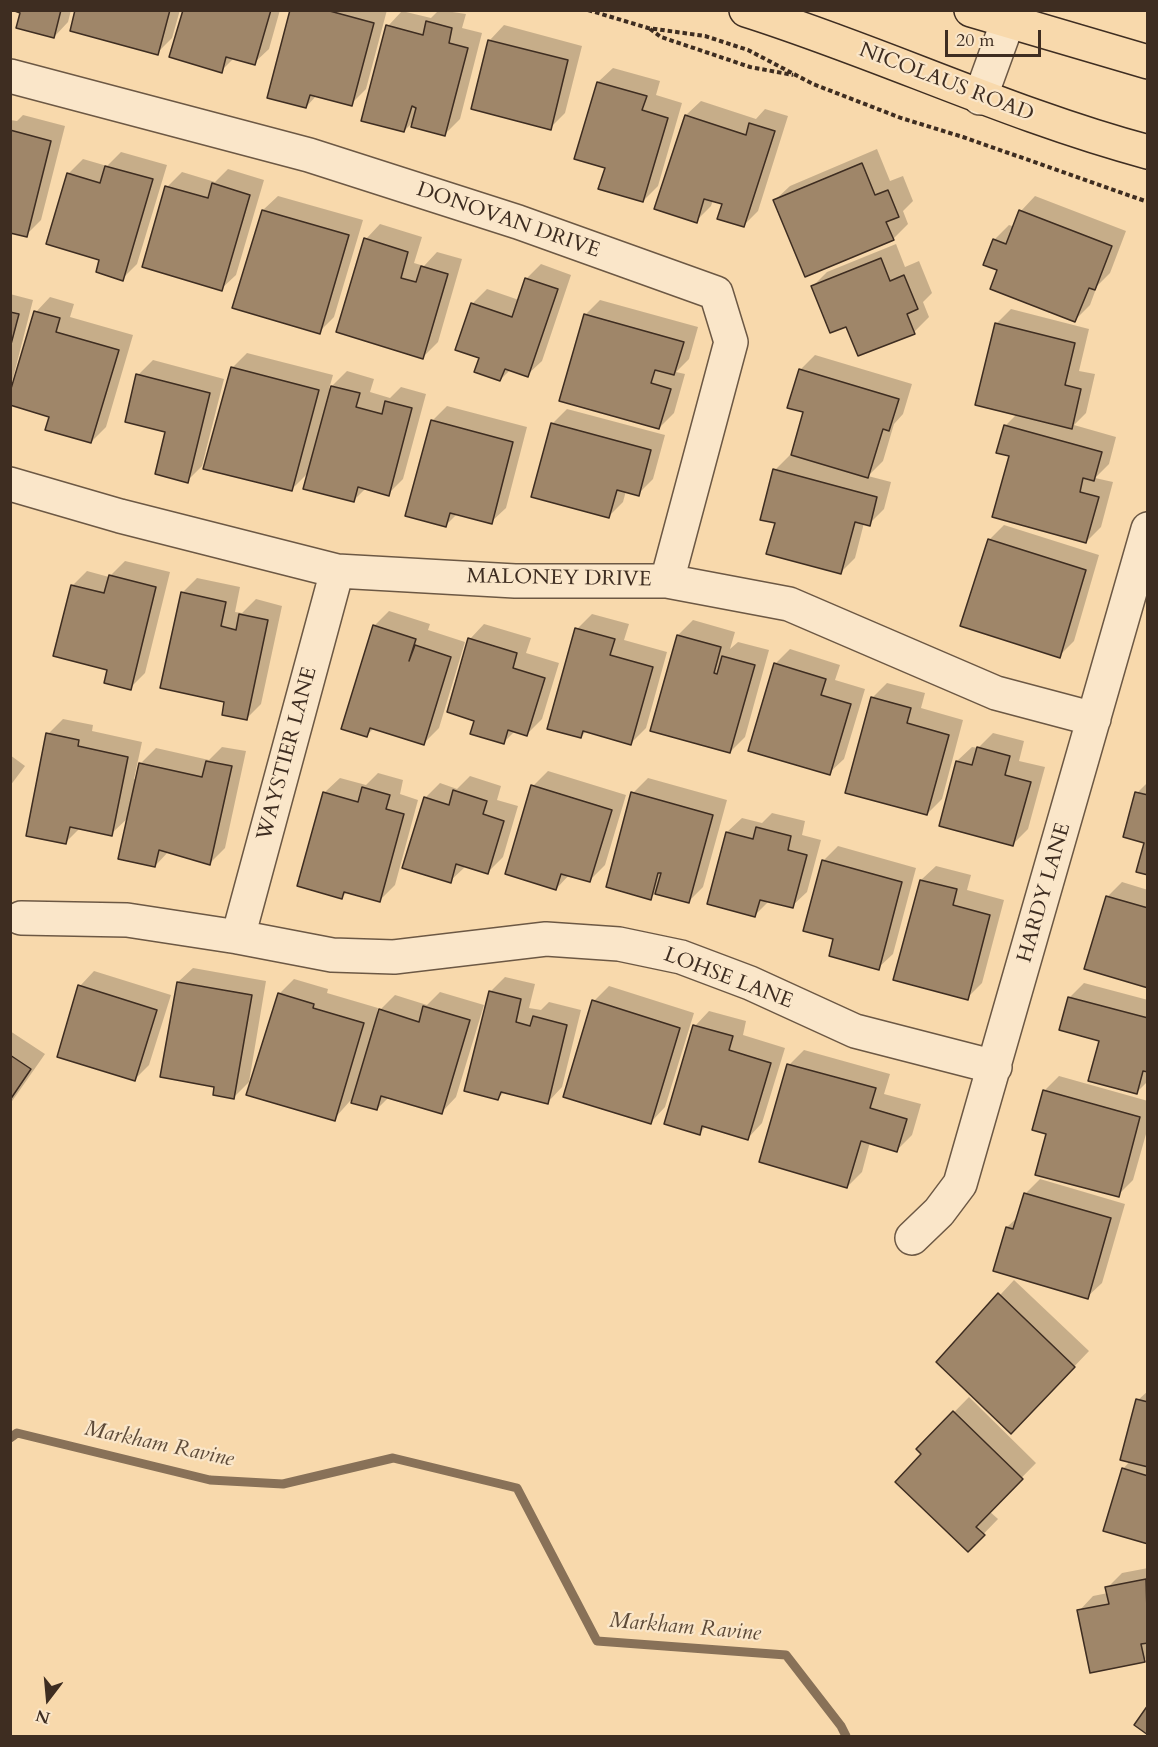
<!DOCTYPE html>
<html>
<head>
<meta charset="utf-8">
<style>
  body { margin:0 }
  #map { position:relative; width:1158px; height:1747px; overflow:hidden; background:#f8d9ac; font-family:Cardo,serif }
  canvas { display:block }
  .frame { position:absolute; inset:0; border:12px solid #3e2d21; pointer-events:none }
  .north { position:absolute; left:18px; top:1669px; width:60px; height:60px; -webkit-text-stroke:4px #fae6c9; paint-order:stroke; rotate:196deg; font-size:16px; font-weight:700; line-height:24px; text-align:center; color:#3e2d21 }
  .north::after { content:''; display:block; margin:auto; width:21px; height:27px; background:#3e2d21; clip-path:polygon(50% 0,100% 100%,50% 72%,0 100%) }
  .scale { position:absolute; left:945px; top:30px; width:96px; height:27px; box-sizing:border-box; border:3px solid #3e2d21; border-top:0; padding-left:8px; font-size:18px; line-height:21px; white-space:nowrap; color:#3e2d21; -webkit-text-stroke:4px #fae6c9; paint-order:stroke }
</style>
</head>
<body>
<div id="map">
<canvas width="1158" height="1747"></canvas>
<div class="frame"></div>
<div class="north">N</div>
<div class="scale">20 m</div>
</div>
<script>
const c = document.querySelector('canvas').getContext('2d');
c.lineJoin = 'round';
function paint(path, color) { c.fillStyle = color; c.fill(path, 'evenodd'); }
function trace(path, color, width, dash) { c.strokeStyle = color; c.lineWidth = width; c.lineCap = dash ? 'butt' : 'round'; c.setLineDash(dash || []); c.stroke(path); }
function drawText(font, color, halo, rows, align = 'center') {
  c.font = font + ' Cardo,serif'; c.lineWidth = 4.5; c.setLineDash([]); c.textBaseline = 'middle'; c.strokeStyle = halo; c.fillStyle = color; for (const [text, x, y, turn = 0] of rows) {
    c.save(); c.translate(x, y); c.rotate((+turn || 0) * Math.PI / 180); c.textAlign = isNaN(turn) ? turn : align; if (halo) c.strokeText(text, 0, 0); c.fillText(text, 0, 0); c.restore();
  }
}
const shadow = new Path2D(`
  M18,10H71L68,22L54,37Z
  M77,10H180L172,38L157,53Z
  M185,10H280L269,49L254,63L234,58L221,71Z
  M292,10H387L366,89L351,104L317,95L306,107Z
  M439,10L466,14L462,28L482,33L460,119L445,134L415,120L404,131L388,26L402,11L431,18Z
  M504,25L582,46L565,113L550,128L472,108L490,40Z
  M613,68L660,81L656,95L682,103L658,186L643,201L606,167L598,82Z
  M701,101L756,119L765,109L788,116L758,211L743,226L724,203L713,200L711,206L696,221L686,115Z
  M23,115L65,126L41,220L26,235L10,231V120L17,121Z
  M877,149L890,181L903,176L913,201L903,211L908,224L893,239L775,200L790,186Z
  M121,152L167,165L137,264L122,279L101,259L68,174L83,159L107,166Z
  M228,169L264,180L236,275L221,289L167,187L182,172L215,182Z
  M278,196L363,220L334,317L319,332L263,210Z
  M1035,196L1126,231L1110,273L1097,286L1090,305L1075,320L999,269L994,240L1009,225L1015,227L1021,211Z
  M380,224L422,237L414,263L424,266L437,252L462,259L438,342L423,357L366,239Z
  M896,244L905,267L919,261L932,293L923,302L929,317L914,332L847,325L813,286L827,272Z
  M541,264L571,275L542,361L527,375L510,370L500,380L481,357L472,304L487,289L519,300L526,279Z
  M10,294L33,300L12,382L15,383L36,312L50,297L74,304L70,317L133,335L106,427L91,442L51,416L10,395Z
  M600,300L698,327L689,359L676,372L685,374L674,413L659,428L585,315Z
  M1011,309L1089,329L1079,371L1095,374L1086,413L1074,425L1116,437L1109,464L1095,478L1113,482L1101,527L1086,542L1011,455L998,452L1006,425L1017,414L996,324Z
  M247,353L333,375L329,389L347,371L374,379L370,392L390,398L401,387L426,394L403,479L388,494L366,488L353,501L310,471L292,489L232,368Z
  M815,355L912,384L903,414L894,424L883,461L868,476L891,482L884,509L869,524L864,523L855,558L840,573L777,522L775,470L790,455L792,456L805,411L800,370Z
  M153,360L224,379L202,466L187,481L167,431L138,375Z
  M447,406L527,427L506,508L491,522L457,514L446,525L432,421Z
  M567,409L665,435L653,479L638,494L626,491L623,502L609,516L552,424Z
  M1004,525L1099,555L1074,641L1059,656L989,540Z
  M125,561L170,572L145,673L130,688L109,669L72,586L87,571L109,577Z
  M197,578L240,587L235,612L242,613L256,599L282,606L261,704L246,719L226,701L182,593Z
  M389,611L430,624L428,630L465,642L439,728L424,743L374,728L367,735L374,626ZM413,648L411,663H406Z
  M592,614L629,624L624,640L667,652L646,728L631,743L587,730L581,737L577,629Z
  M693,620L735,632L730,649L738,642L769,650L745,737L730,752L652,730L678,635Z
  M484,624L531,638L526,653L559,663L542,719L527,734L516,730L504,742L476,720L470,639Z
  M790,649L840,665L835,680L865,689L844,759L829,773L775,664Z
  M887,683L925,693L921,708L963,720L942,799L927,814L872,698Z
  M63,719L93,725L92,731L142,742L134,779L137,780L141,763L156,748L209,760L222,747L246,751L225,848L210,863L169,851L155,866L129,817L111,834L80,828L66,842L48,734Z
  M993,733L1024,741L1019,761L1045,767L1028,829L1013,844L957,761L972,747L978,748Z
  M10,755L25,766L10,786Z
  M548,771L626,795L605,865L590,880L570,874L556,889L533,786Z
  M378,773L403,780L400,794L418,800L395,885L380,900L348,891L342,897L299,885L325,792L340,778L366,785Z
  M470,776L501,786L497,800L518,806L503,857L488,872L465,867L450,881L425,798L440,783L457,789Z
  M648,778L727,800L703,887L689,901L656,893L650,898L633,793Z
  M1148,782V873L1145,841L1137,793Z
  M772,813L805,821L802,835L821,840L807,892L792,906L769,901L755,915L727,832L742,818L762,823Z
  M838,846L916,868L893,954L878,968L835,938L823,861Z
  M936,866L971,875L967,890L1004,900L982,983L967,998L921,880Z
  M1122,882L1148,890V986L1107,897Z
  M193,968L266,981L249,1082L234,1097L216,1086L178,982Z
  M94,971L171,995L149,1065L134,1080L80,986Z
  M505,977L535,984L529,1008L541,1010L549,1002L581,1010L562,1087L548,1102L505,1091L498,1098L490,992Z
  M294,979L328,989L327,993L378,1008L377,1013L395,995L427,1005L440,992L484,1005L456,1097L442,1112L389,1097L377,1109L350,1101L334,1119L279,994Z
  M1084,983L1148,1000V1081L1136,1093L1069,998Z
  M609,986L694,1013L665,1107L651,1122L565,1096L594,1001Z
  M709,1011L746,1021L743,1035L785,1048L762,1123L748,1138L706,1126L700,1133L695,1026Z
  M10,1031L45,1054L10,1104Z
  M804,1050L890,1074L884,1094L921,1104L912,1135L897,1150L870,1142L862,1172L847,1187L789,1065Z
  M1059,1076L1148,1101V1127L1133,1180L1118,1195L1048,1133L1044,1091Z
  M1040,1179L1125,1204L1102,1283L1087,1297L1007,1227L1019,1216L1025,1194Z
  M1014,1280L1089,1351L1026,1417L938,1362Z
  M1148,1391V1543L1123,1469L1130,1461L1138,1400Z
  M969,1397L1036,1463L989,1511L998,1519L968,1550L923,1454L918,1449Z
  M1148,1568V1657L1144,1660L1079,1611L1093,1596L1108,1593L1107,1588L1122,1573Z`);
const stream = new Path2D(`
  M10,1438L17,1433L210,1480L283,1484L393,1458L517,1488L597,1641L786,1655L841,1726L846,1736`);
const building = new Path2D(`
  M12,10H61L54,38L16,28L20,13Z
  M75,10H170L158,55L70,31Z
  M183,10H271L255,65L226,57L222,73L169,57Z
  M290,10H326L374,23L352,106L310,95L306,108L267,98Z
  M426,21L452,28L449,43L468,48L445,136L411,127L416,108L412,106L404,132L361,121L386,25L423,35Z
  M488,40L568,60L551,130L471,109Z
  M597,82L647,96L642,110L668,118L643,202L598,189L605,168L574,159Z
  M685,115L746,135L749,123L775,131L744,227L717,219L722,204L704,199L697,223L654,209Z
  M10,130L51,141L27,237L10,233Z
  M862,163L875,195L888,190L899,217L886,222L894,240L805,277L773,200Z
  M105,166L153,179L123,281L96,272L99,260L46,244L67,173L100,183Z
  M212,183L250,195L222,291L142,267L165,186L208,198Z
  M262,210L349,235L320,334L232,308Z
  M1019,210L1112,246L1095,290L1089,288L1075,322L990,289L997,270L983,265L993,239L1006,244Z
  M364,238L408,252L401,278L416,282L421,266L448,274L423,359L336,332Z
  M881,258L890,281L904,275L918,309L907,314L915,334L858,356L846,327L830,333L811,286Z
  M525,278L558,289L528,377L505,369L500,381L474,372L479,358L455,350L471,303L512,317Z
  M34,311L60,318L56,332L119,350L91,443L45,430L49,417L10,405V392Z
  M10,312L19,314L10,348Z
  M584,314L684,342L674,375L655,370L651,383L671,389L659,429L559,401Z
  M995,323L1075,343L1065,385L1081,389L1072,429L975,405Z
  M231,367L319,390L292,491L203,469Z
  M799,369L899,399L889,431L883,429L868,478L791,455L803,412L787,408Z
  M136,374L210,393L188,483L155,474L165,432L125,422Z
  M331,386L360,393L356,407L382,414L385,401L412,408L389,496L358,487L354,502L303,489Z
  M431,420L513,442L492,524L450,513L446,527L405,516Z
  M551,423L651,450L639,496L617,490L609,518L531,497Z
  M1004,425L1102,452L1094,481L1083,478L1080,492L1099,497L1086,543L992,517L1009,456L996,453Z
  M773,469L877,497L870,526L855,522L841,574L766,554L775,523L760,520Z
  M988,539L1086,570L1060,658L960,626Z
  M109,575L156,587L131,690L104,683L107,670L53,656L71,585L104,593Z
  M181,592L226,602L221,626L236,630L239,614L268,620L247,720L222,715L224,702L160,688Z
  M373,625L416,639L409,661L415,645L451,657L424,745L370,728L367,737L341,729Z
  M575,628L615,639L610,655L653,667L631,745L583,731L581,738L547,729Z
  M677,635L721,647L714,673L717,674L722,656L755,665L730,753L650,731Z
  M468,638L517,653L513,668L545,678L527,736L508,730L504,744L470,734L474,721L447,712Z
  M774,663L826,679L821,695L851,704L830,775L748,751Z
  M871,697L911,708L907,723L949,735L927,815L845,793Z
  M46,733L79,740L78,746L128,757L112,836L70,827L66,844L26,836Z
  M977,747L1010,756L1005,775L1031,782L1013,846L939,826L956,761L972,765Z
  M206,761L232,766L210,865L159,850L155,867L118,859L139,763L202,777Z
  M531,785L612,810L590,882L561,874L556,890L505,874Z
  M362,787L390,795L386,809L404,814L380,902L344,892L342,899L297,886L323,792L358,802Z
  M453,790L487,801L483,814L504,821L488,874L456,864L451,883L402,868L424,797L449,805Z
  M631,792L713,815L689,903L655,894L661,873H658L651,900L606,887Z
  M1135,792L1148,795V875L1136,872L1144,843L1123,837Z
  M756,827L791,836L788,850L807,855L793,908L760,900L755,917L707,904L726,832L753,839Z
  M822,860L902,882L879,970L829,956L833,939L803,931Z
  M920,880L957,889L953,905L990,915L968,1000L893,980Z
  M1106,896L1148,908V988L1084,969Z
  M177,982L252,995L234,1099L213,1095L214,1087L160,1077Z
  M78,985L157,1010L135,1081L57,1057Z
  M489,991L521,999L516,1022L530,1026L533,1016L567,1025L548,1104L501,1092L498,1100L464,1091Z
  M278,993L314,1004L313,1008L364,1023L335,1121L246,1095Z
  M1068,997L1148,1018V1072L1143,1071L1137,1094L1088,1081L1099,1041L1059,1030Z
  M592,1000L680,1028L651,1124L563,1097Z
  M423,1006L470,1020L442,1114L381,1096L377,1110L351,1103L379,1009L419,1022Z
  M693,1025L733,1036L729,1050L771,1063L748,1140L702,1126L700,1135L664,1124Z
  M10,1055L31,1069L10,1100Z
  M787,1064L876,1088L870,1108L907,1119L897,1152L861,1141L847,1188L759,1162Z
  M1043,1090L1140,1117L1119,1197L1035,1175L1046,1134L1032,1130Z
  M1024,1193L1111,1218L1088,1299L993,1271L1006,1227L1013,1229Z
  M998,1293L1075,1367L1011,1434L936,1362Z
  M1136,1399L1148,1402V1467L1120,1460Z
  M953,1411L1023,1479L976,1527L985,1535L968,1552L895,1482L921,1454L916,1449Z
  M1122,1468L1148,1476V1544L1103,1531Z
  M1146,1579L1148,1643L1141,1644L1145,1662L1090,1673L1077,1610L1109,1604L1105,1587Z
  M1148,1705V1735L1134,1725Z`);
const path = new Path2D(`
  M588,10L648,28L705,36L748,50L813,84L901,118L963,137L1148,202
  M650,29L661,37L750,67L793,75`);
const minor = new Path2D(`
  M10,76L309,155L518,222L716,293L731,342L667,581
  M980,98L1012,10
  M10,484L120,516L337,571L515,581H667L789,604L996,693L1094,719
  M21,918L127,920L238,937L332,955L394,957L546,939L619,944L681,957L750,983L855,1031L995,1067
  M238,937L337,571
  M912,1238L939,1212L960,1184L1148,529`);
const major = new Path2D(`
  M746,10C882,53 1010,115 1148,152
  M971,10L1148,62`);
const streetNames = [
  ["NICOLAUS ROAD",946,83,21],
  ["DONOVAN DRIVE",508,221,19],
  ["MALONEY DRIVE",559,579,1],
  ["WAYSTIER LANE",288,754,-75],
  ["HARDY LANE",1045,893,-74],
  ["LOHSE LANE",728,979,21]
];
const waterNames = [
  ["Markham Ravine",159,1445,12],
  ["Markham Ravine",685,1628,5]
];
paint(shadow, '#0003');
trace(stream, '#887158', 9);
paint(building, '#9f8669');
trace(building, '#3e2d21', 1.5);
trace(minor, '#6c5844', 36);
trace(major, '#3e2d21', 36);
trace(path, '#3e2d21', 4, [4.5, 3]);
trace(minor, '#fae6c9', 33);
trace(major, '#f8d9ac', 33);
drawText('21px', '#3e2d21', '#fae6c9', streetNames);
drawText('italic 22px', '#5d4a38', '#fae6c9', waterNames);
</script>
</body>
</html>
